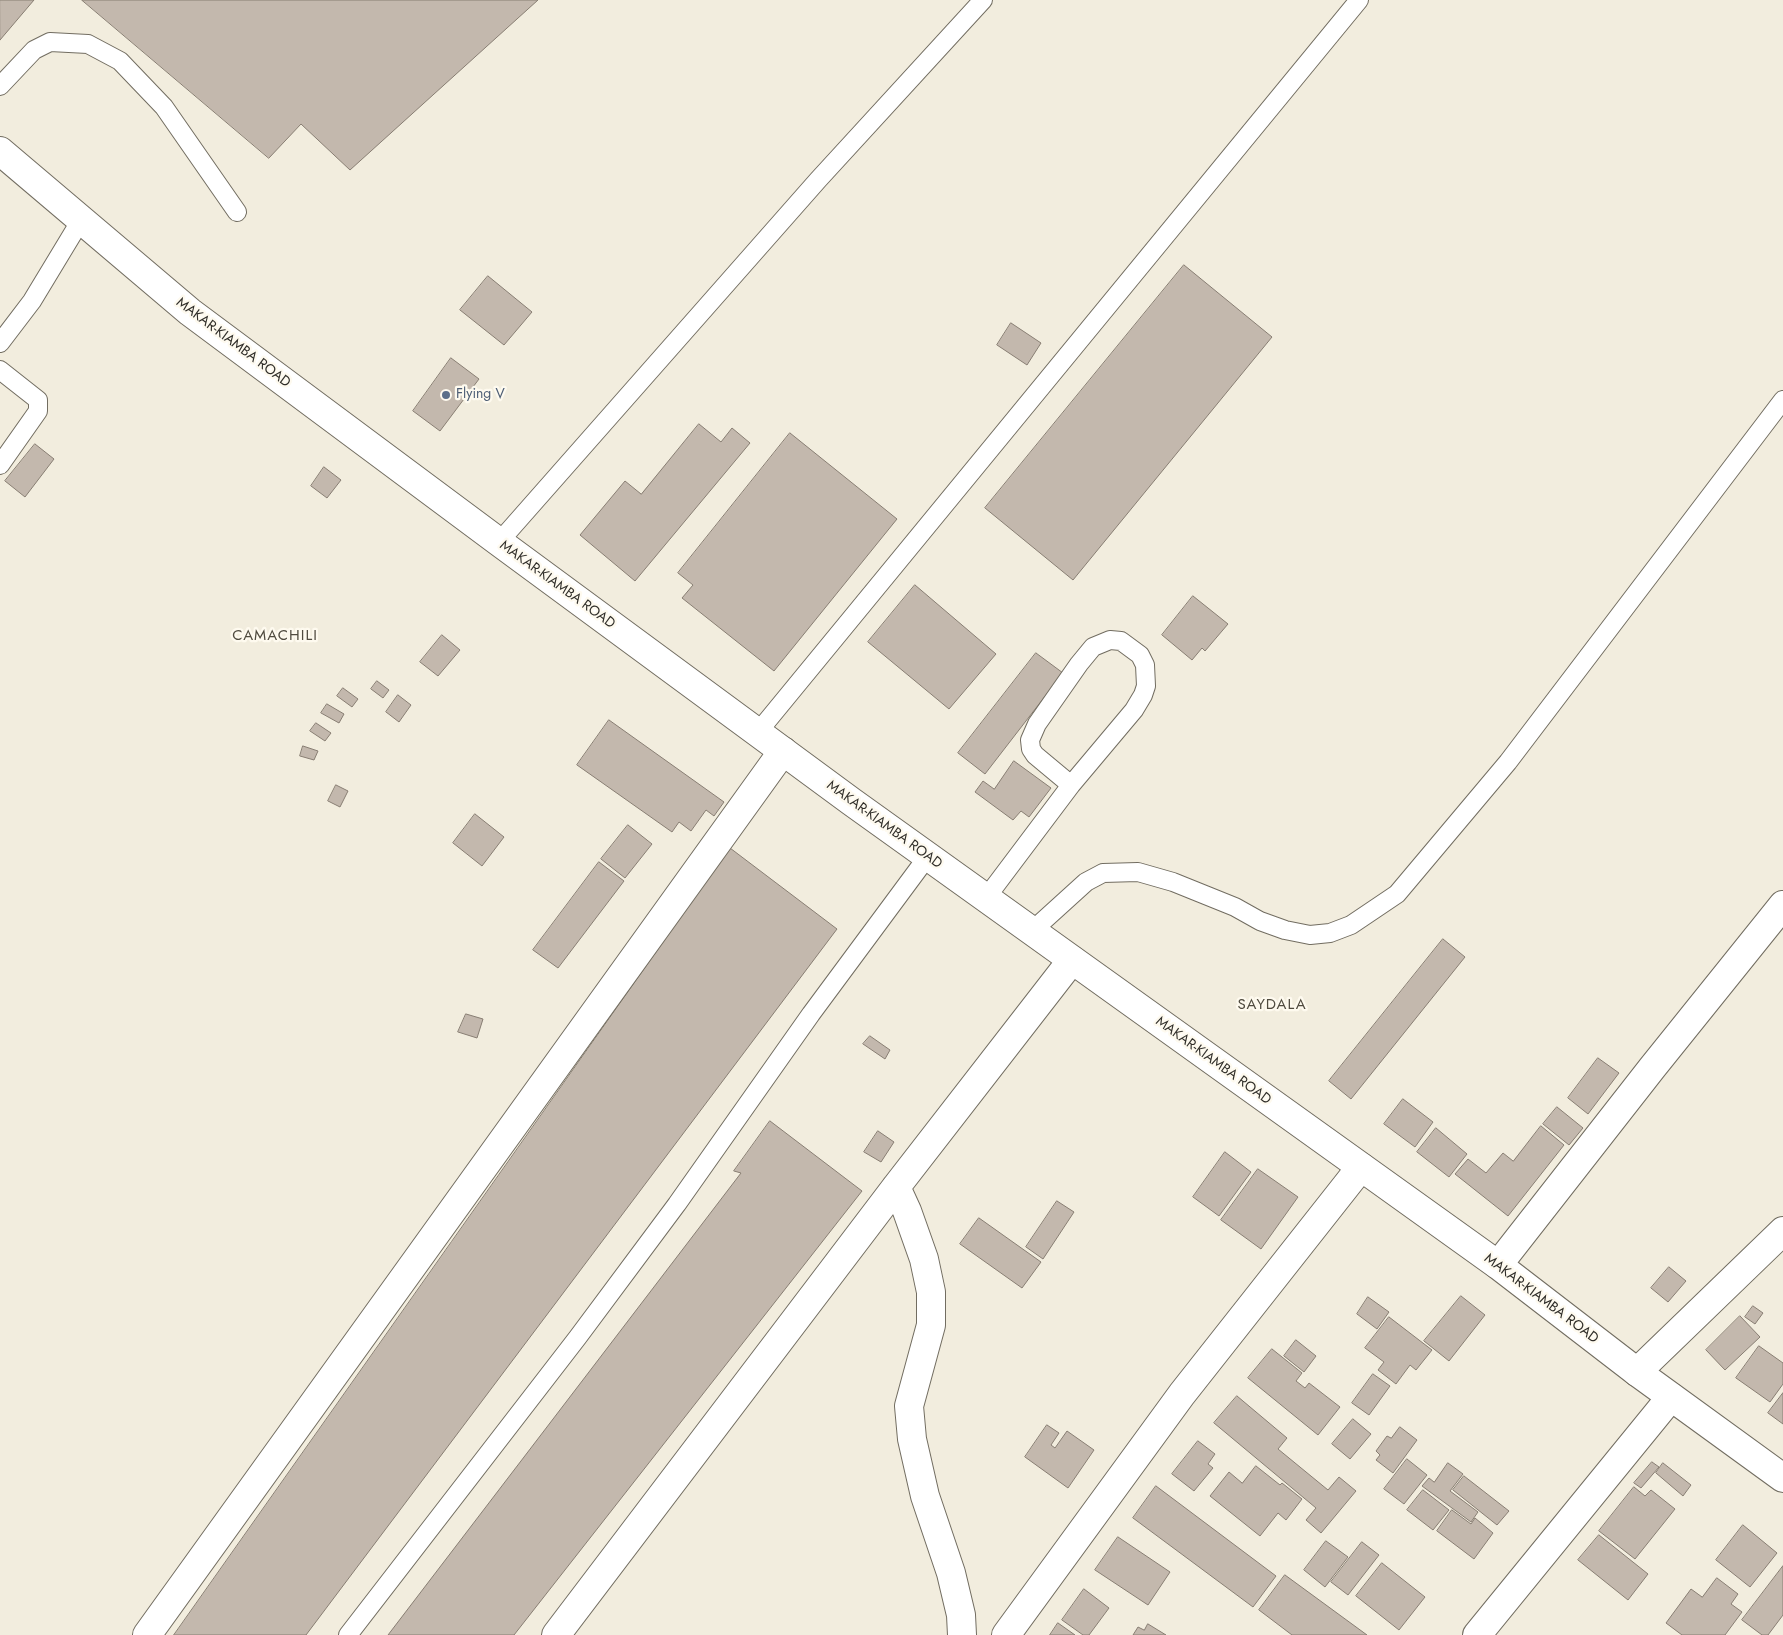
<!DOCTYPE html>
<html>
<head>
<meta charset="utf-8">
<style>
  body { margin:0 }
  canvas { display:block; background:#f2edde }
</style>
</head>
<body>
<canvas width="1783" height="1635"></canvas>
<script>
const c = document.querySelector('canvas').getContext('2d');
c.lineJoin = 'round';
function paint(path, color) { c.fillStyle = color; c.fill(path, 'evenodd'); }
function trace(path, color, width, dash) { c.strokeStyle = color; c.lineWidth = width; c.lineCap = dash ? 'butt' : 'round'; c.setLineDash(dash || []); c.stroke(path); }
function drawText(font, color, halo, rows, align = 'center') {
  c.font = font + ' Jost,sans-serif'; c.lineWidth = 4.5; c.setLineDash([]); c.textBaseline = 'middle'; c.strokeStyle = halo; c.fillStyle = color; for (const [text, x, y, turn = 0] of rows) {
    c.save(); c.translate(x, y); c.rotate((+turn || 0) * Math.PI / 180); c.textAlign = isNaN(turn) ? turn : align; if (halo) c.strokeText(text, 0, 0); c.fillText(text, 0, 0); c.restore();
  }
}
const building = new Path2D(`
  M0,0H34L0,40Z
  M82,0H538L350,170L301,124L269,158Z
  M1184,265L1272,337L1073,580L985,508Z
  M488,276L532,312L504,345L460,310Z
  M1011,323L1041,343L1027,365L997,345Z
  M451,358L479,379L440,431L413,411Z
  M699,424L721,442L732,428L750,443L635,581L580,535L625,481L641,494Z
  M790,433L897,519L774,671L682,598L693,585L678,573Z
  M35,444L54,459L25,497L5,481Z
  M324,467L341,480L327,498L311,486Z
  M915,585L996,654L949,709L868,642Z
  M1193,596L1228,624L1205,651L1202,648L1192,660L1162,635Z
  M442,635L460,650L438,676L420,662Z
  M1036,653L1063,673L985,774L958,753Z
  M377,681L389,690L383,698L371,689Z
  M343,688L358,699L352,707L337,696Z
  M398,695L411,705L399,722L386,712Z
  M327,704L344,714L339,723L321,713Z
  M609,720L724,802L714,816L706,810L691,831L679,822L672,832L577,765Z
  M316,723L331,733L325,741L310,731Z
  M303,746L318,751L314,760L300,756Z
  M1014,761L1051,788L1029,817L1021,811L1013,820L975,792L983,781L994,789Z
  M336,785L348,791L340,807L328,801Z
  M475,814L504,837L482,866L453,843Z
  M628,825L652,844L625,878L601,859Z
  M730,848L837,929L306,1635H174Z
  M599,862L624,881L558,968L533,950Z
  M1443,939L1465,957L1351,1099L1329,1081Z
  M466,1014L483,1019L477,1038L458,1032Z
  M870,1036L890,1050L885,1059L863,1044Z
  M1598,1058L1619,1073L1588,1114L1568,1098Z
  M1403,1099L1433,1122L1415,1147L1384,1124Z
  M1557,1107L1583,1128L1569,1145L1543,1124Z
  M770,1121L862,1191L514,1635H388L741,1173L734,1171Z
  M1541,1126L1564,1145L1508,1216L1455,1174L1468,1159L1486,1173L1503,1153L1513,1161Z
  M1436,1128L1467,1154L1449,1177L1417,1152Z
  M878,1131L894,1142L881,1162L864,1152Z
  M1225,1152L1251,1172L1219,1216L1193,1197Z
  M1258,1169L1298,1197L1261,1249L1221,1220Z
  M1057,1201L1074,1212L1043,1259L1026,1247Z
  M979,1218L1041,1262L1022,1288L960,1244Z
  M1669,1267L1686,1281L1668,1302L1651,1288Z
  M1461,1296L1485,1315L1449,1361L1424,1341Z
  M1368,1297L1389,1312L1377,1329L1357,1314Z
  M1753,1306L1763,1313L1755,1324L1745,1317Z
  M1740,1316L1760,1337L1725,1370L1706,1350Z
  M1389,1317L1432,1350L1416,1370L1410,1365L1396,1384L1378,1370L1384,1362L1365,1348Z
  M1296,1340L1316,1356L1304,1372L1284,1356Z
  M1759,1346L1783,1363V1384L1770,1402L1736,1378Z
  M1272,1349L1302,1373L1296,1381L1305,1388L1309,1383L1340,1407L1318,1435L1248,1378Z
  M1373,1374L1390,1386L1369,1415L1352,1403Z
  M1783,1393V1424L1768,1413Z
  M1237,1396L1287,1438L1278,1449L1328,1490L1339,1477L1356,1491L1321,1533L1306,1520L1316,1508L1214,1423Z
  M1353,1419L1371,1434L1350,1459L1332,1444Z
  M1047,1425L1059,1433L1051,1445L1055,1448L1067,1431L1094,1450L1068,1488L1025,1457Z
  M1400,1427L1417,1440L1393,1473L1376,1460L1380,1455L1376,1451L1387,1436L1391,1438Z
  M1198,1441L1215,1454L1208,1464L1213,1468L1194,1491L1172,1474Z
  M1407,1459L1427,1475L1404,1504L1384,1489Z
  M1652,1462L1659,1467L1641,1488L1634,1483Z
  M1448,1463L1463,1474L1450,1491L1478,1512L1471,1522L1422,1486L1429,1478L1434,1482Z
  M1663,1463L1691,1485L1683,1496L1656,1473Z
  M1256,1466L1280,1485L1282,1483L1302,1499L1286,1520L1278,1513L1260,1536L1210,1496L1229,1472L1242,1483Z
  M1464,1476L1509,1511L1497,1525L1453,1490Z
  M1156,1486L1276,1576L1253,1607L1133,1518Z
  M1634,1487L1645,1496L1651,1490L1675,1509L1635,1559L1599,1531Z
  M1423,1490L1449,1510L1433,1530L1407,1510Z
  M1452,1510L1471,1524L1475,1518L1493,1533L1474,1559L1437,1531Z
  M1743,1525L1777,1553L1750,1587L1716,1560Z
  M1599,1535L1648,1574L1628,1600L1578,1560Z
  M1118,1537L1170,1572L1148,1605L1095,1570Z
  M1326,1541L1348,1557L1325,1587L1304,1570Z
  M1362,1542L1379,1555L1348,1595L1331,1582Z
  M1382,1563L1425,1597L1399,1630L1356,1596Z
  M1783,1566V1615L1768,1635H1762L1742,1620Z
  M1285,1575L1367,1635H1292L1259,1610Z
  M1717,1578L1738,1594L1731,1604L1742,1612L1725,1635H1682L1666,1623L1691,1589L1702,1597Z
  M1084,1589L1109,1608L1089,1635H1083L1062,1620Z
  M1058,1623L1075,1635H1050Z
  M1148,1624L1166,1635H1133L1138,1627L1144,1630Z`);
const service = new Path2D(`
  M0,86L34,50L50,42L88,44L120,61L164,107L237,212
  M0,343L32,301L81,220
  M0,370L38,400V411L0,465
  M499,542L818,180L983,0
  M758,732L1359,0
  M986,898L1071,785L1134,710L1143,695L1146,686L1145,665L1140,655L1121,641L1110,640L1093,647L1079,664L1037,724L1030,740L1031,749L1035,755L1071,785
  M1032,931L1086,882L1103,873L1138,872L1173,882L1235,907L1260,921L1285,930L1310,935L1330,933L1351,925L1397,894L1508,762L1783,400
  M348,1635L578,1337L677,1204L811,1014L928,856`);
const minor = new Path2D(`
  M896,1187L907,1211L924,1259L931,1292V1325L909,1406L912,1439L925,1496L951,1573L961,1615L962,1635
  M1498,1265L1652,1068L1783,905
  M1637,1372L1783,1231
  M147,1635L783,751
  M556,1635L896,1187L1072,960
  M1006,1635L1182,1394L1361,1167
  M1477,1635L1671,1397`);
const primary = new Path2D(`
  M0,151L190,312L499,542L852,802L1498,1265L1637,1372L1783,1478`);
const markers = [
  [446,395,5,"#5c6f8a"]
];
const streetNames = [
  ["MAKAR-KIAMBA ROAD",233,343,37],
  ["MAKAR-KIAMBA ROAD",557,585,36],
  ["MAKAR-KIAMBA ROAD",884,825,36],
  ["MAKAR-KIAMBA ROAD",1213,1061,36],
  ["MAKAR-KIAMBA ROAD",1541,1299,37]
];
const serviceNames = [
  ["Flying V",456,395]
];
const neighbourhoodNames = [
  ["CAMACHILI",275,636],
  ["SAYDALA",1272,1005]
];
paint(building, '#c3b8ad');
trace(building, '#887e73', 1);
trace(service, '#726d61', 20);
trace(minor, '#726d61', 30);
trace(primary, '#726d61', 30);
trace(service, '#fff', 18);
trace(minor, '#fff', 28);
trace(primary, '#fff', 28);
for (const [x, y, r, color] of markers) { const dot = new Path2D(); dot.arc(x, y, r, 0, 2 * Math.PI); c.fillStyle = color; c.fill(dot); trace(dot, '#fefaef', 2); }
drawText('14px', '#312f2a', '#fefaef', streetNames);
drawText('14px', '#4e5e75', '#fefaef', serviceNames, 'left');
c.letterSpacing = '1px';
drawText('15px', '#504b3f', '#fefaef', neighbourhoodNames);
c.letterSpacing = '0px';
</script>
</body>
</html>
